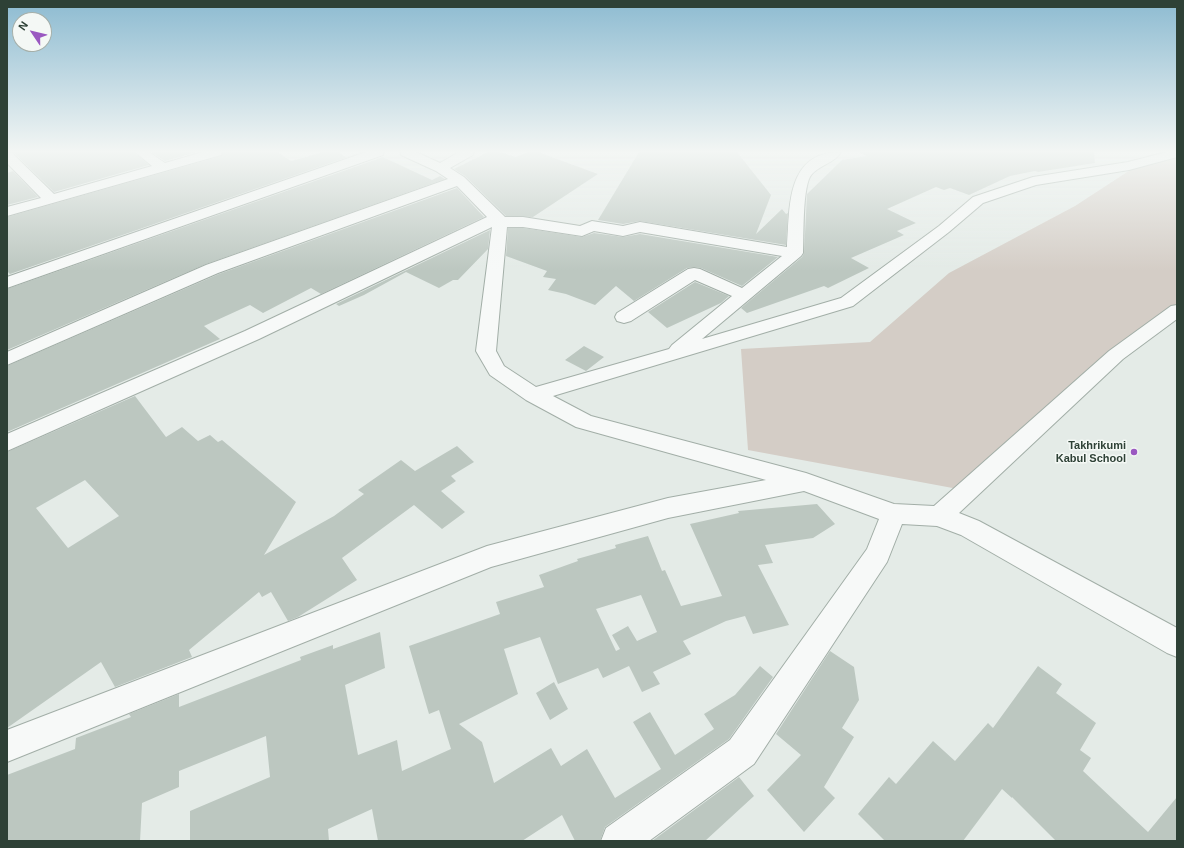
<!DOCTYPE html>
<html>
<head>
<meta charset="utf-8">
<style>
  body { margin:0 }
  #map { position:relative; width:1184px; height:848px; overflow:hidden; background:#e4ebe7; font-family:Arial,sans-serif }
  canvas { display:block }
  .frame { position:absolute; inset:0; border:8px solid #2e4136; pointer-events:none }
  .north { position:absolute; left:12px; top:12px; width:40px; height:40px; box-sizing:border-box; background:#f4f8f5; border:1px solid #a5afa9; border-radius:50%; rotate:305deg; font-size:11px; font-weight:700; line-height:16px; text-align:center; color:#2e4136 }
  .north::after { content:''; display:block; margin:auto; width:14px; height:18px; background:#9a58c1; clip-path:polygon(50% 0,100% 100%,50% 72%,0 100%) }
</style>
</head>
<body>
<div id="map">
<canvas width="1184" height="848"></canvas>
<div class="frame"></div>
<div class="north">N</div>
</div>
<script>
const c = document.querySelector('canvas').getContext('2d');
c.lineJoin = 'round';
function paint(path, color) { c.fillStyle = color; c.fill(path, 'evenodd'); }
function trace(path, color, width, dash) { c.strokeStyle = color; c.lineWidth = width; c.lineCap = dash ? 'butt' : 'round'; c.setLineDash(dash || []); c.stroke(path); }
function drawText(font, color, halo, rows, align = 'center') {
  c.font = font + ' Arial,sans-serif'; c.lineWidth = 3; c.setLineDash([]); c.textBaseline = 'middle'; c.strokeStyle = halo; c.fillStyle = color; for (const [text, x, y, turn = 0] of rows) {
    c.save(); c.translate(x, y); c.rotate((+turn || 0) * Math.PI / 180); c.textAlign = isNaN(turn) ? turn : align; if (halo) c.strokeText(text, 0, 0); c.fillText(text, 0, 0); c.restore();
  }
}
const green = new Path2D(`
  M1177,155V304L1124,342L958,489L748,450L741,349L870,342L949,273L1075,206L1144,161Z`);
const building = new Path2D(`
  M13,152H134L149,165L54,192Z
  M151,152H198L165,161Z
  M223,152H277L291,161L323,152H338L346,157L362,152L10,274L7,271V217L221,156Z
  M488,152H499L516,157L528,152H538L598,174L533,217L506,216L465,176L454,169Z
  M639,152H737L771,195L756,234L782,209L786,214L788,213L786,245L640,221L623,224L598,220Z
  M860,152H1094L1095,163L1038,172L1035,171L1010,176L969,195L950,188L944,190L936,187L887,209L916,223L897,231L904,235L851,258L869,268L828,288L824,286L747,313L741,308L802,257L804,253L807,194L842,160L866,156Z
  M383,157L432,180L440,176L445,179L206,264L7,350V289Z
  M13,171L38,197L7,205V173Z
  M457,188L484,217L321,294L311,288L263,313L250,305L204,326L220,339L7,432V366L219,274Z
  M508,228H523L582,237L594,233L623,237L640,234L778,257L742,286L701,268L694,267L687,268L634,301L616,286L595,305L566,294L548,290L556,279L543,277L547,271L506,256Z
  M490,230L488,249L458,280H453L439,288L406,272L364,295L339,306L336,304Z
  M695,282L729,296L721,303L667,328L648,312Z
  M584,346L604,357L586,371L565,360Z
  M135,396L166,437L182,427L198,441L210,435L218,442L222,440L296,502L264,555L334,516L364,494L358,490L401,460L415,471L457,446L474,462L451,476L456,481L441,491L465,512L442,529L414,505L342,558L357,580L298,617L288,621L271,592L262,597L259,592L189,650L192,657L115,687L101,662L7,728V452ZM85,480L119,516L68,548L36,508Z
  M817,504L835,524L813,538L765,545L773,563L758,565L789,625L753,634L745,616L726,621L683,641L691,654L653,672L660,684L642,692L629,666L603,678L598,668L558,684L540,637L504,649L518,694L459,724L482,742L494,783L551,748L561,766L587,749L615,798L661,769L633,722L650,712L675,755L714,729L704,714L735,695L760,666L773,677L729,739L605,827L600,841H575L562,815L522,841H378L372,809L328,829L329,841H190V811L270,777L266,736L179,771V787L142,803L140,841H7V775L75,749L76,738L131,717L129,714L179,694V707L301,660L300,657L333,645V649L380,632L385,668L345,685L358,755L397,740L402,771L451,749L439,710L429,714L409,646L500,614L496,602L544,587L539,575L578,561L577,559L616,548L615,545L648,536L662,571L665,570L681,606L722,596L690,524L739,513L738,511ZM641,595L657,632L637,641L628,626L612,635L620,649L616,651L596,609Z
  M830,651L854,667L859,700L842,728L854,737L824,787L835,798L804,832L767,790L801,755L776,734Z
  M1038,666L1062,684L1056,693L1096,723L1080,750L1091,758L1083,771L1148,832L1177,797V841H1056L1012,797V798L1002,789L963,841H885L858,814L889,777L896,784L933,741L955,761L988,723L993,728Z
  M554,682L568,709L550,720L536,693Z
  M739,777L754,796L705,841H652Z`);
const street = new Path2D(`
  M7,152L12,153L54,194L152,166L135,152H149L165,163L203,152H222L221,155L7,216V207L41,198L7,163Z
  M366,152H384L383,155L7,288V277Z
  M400,152H416L440,163L459,152H474L473,155L450,168L464,177L505,217H523L580,226L592,221L623,226L640,222L787,247C790,206 786,152 841,152C836,162 820,165 812,174C802,184 804,237 803,253L801,256L702,339L841,298L939,226L973,197L1033,177L1128,162L1167,152H1177V157L1129,170L1036,185L983,203L949,232L853,306L553,396L591,416L806,473L894,504L934,506L1109,351L1171,306L1177,305V319L1123,359L959,513L979,521L1177,628V657L1167,653L961,535L937,526L902,524L887,562L754,764L649,841H601L606,828L730,740L867,549L879,519L804,491L668,518L491,567L7,762V730L487,546L668,498L766,480L576,427L526,400L490,375L476,351L492,227L259,339L7,451V434L245,331L487,217L457,186L218,273L7,365V352L206,265L448,179L436,171L401,155ZM507,227H523L582,236L594,231L623,236L640,232L782,256L742,288L700,269L694,268L688,269L617,313L615,317L617,321L624,323L631,321L695,280L732,296L672,345L669,349L536,387L504,366L496,351Z`);
const markers = [
  [1134,452,4,"#9a58c1"]
];
const poiNames = [
  ["Takhrikumi",1126,446],
  ["Kabul School",1126,459]
];
paint(green, '#d4cdc6');
paint(building, '#bcc7c0');
trace(street, '#a2aea7', 2);
paint(street, '#f7f9f8');
const sky = c.createLinearGradient(0, 0, 0, 271);
sky.addColorStop(0, '#8dbbd1');
sky.addColorStop(0.56, '#f3f6f4');
sky.addColorStop(1, '#f3f6f400');
c.fillStyle = sky;
c.fillRect(0, 0, 1184, 271);
for (const [x, y, r, color] of markers) { const dot = new Path2D(); dot.arc(x, y, r, 0, 2 * Math.PI); c.fillStyle = color; c.fill(dot); trace(dot, '#f4f8f5', 1.5); }
drawText('bold 11px', '#2e4136', '#f4f8f5', poiNames, 'right');
</script>
</body>
</html>
